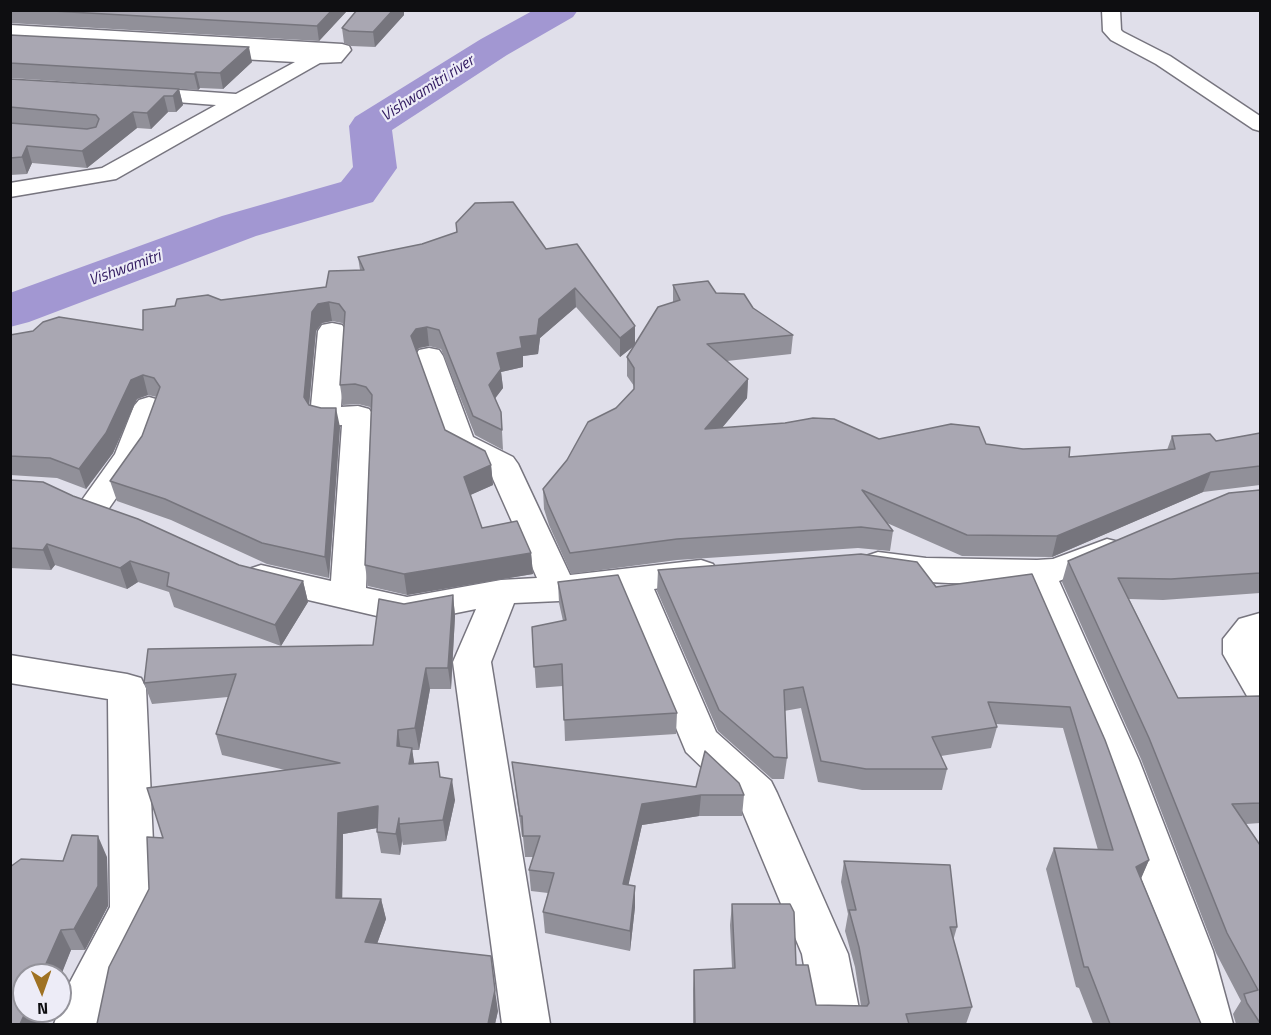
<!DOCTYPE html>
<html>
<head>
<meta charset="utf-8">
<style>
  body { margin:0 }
  #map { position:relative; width:1271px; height:1035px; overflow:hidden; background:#e0dfea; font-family:"Titillium Web",sans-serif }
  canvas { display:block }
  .frame { position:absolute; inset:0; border:12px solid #0e0e11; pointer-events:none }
  .north { position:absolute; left:12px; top:963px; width:60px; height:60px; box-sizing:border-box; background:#edecf7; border:2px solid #94939b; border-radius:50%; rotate:178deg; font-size:16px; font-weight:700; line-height:24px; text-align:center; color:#0e0e11 }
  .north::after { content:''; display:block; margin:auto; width:21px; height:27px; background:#9f7223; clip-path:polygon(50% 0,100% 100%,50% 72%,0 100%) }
</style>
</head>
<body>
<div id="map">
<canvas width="1271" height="1035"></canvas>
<div class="frame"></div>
<div class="north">N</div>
</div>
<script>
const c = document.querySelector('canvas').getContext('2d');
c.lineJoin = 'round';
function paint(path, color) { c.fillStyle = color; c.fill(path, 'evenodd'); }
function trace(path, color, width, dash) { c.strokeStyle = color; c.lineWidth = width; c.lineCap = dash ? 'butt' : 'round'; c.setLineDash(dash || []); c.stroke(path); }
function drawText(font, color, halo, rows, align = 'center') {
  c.font = font + ' "Titillium Web",sans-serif'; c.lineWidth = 4.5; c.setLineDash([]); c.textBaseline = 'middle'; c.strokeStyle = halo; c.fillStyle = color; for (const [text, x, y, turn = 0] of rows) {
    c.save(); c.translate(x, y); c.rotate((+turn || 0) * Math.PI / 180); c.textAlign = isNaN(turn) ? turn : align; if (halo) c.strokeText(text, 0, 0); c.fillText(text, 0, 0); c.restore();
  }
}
const river = new Path2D(`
  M534,10H578L573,17L507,55L392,130L397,168L373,202L256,236L29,322L10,327V293L222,216L341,182L353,167L349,126L355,117L481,39Z`);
const minor = new Path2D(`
  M1102,10H1120L1121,30L1123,32L1170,56L1260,116V131L1253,129L1156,64L1111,40L1103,31Z
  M10,25L342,44L349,46L351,50L341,62L320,63L116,179L10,197V183L102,168L216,105L136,99L129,97L126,93L129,89L136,87L236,94L295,62L205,57L198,55L196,51L199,47L10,35Z
  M332,323L342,325L346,331L341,407L358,406L369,409L373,415L366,588L407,597L501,580L537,578L489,470L449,449L445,442L415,356L419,350L429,348L439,350L443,356L473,437L513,457L518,464L570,575L701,560L713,564L718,572L713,580L654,589L716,732L771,781L777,793L848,954L862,1024H814L802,954L739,803L686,752L620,593L559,601L514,603L491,662L550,1024H502L453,662L476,609L407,623L261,589L249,585L244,577L249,569L261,565L331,581L342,425L325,426L314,423L310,417L318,331L322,325Z
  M149,397L159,400L164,406L146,455L105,514L93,517L81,514L77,507L115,454L134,406L139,400Z
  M1107,539L1119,542L1124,550L1119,558L1059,581L1139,760L1213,951L1233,1024H1185L1167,951L1099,760L1024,583C972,583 917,586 866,572L861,564L866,556L878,552L926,558L1037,560L1053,559Z
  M1260,613V700L1247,696L1223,654V639L1239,619Z
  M10,655L127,674L141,678L146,688L156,909L108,1005L102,1024H54L69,984L110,907L108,699L10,683Z`);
const wall = new Path2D(`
  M10,10H346V12L319,41L10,23Z
  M357,10H404V15L375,47L351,46L344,43L342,28Z
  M10,35L252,62L223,89L200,88L198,90L10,78Z
  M10,79L179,89L183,105L176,112H168L151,129L137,128L87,168L32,163L27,174L10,175Z
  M546,249L635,344L673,302V285L716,293L753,308L793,335L791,354L727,361L748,379L747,398L722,428L879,439L986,444L1069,457L1167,450L1172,436L1216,441L1260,433V485L1203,492L1052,557L962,556L887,523L893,531L890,551L858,548L677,560L571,574L549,525L544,509L543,489L616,408L634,389V386L627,376V357L634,346L620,357L576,307L540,338L538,354L523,356V367L501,372L503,388L495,398L501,412L503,450L475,435L441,349L429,346L419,348L416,351L445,430L491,465L493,485L470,495L482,528L531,553L533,574L407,595L368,586L365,565L371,410L370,407L358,404L343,405L340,385L344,325L342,323L332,321L322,323L316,331L309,405L340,427L329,578L267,564L171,520L117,501L110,481L142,436L157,397L148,395L137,399L113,453L86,489L57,478L10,475V335L143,330L175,306L326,287L360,270L358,257Z
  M10,480L73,496L239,565L303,581L308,602L281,646L174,607L169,592L138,582L127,589L55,565L51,570L10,568Z
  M1260,490V593L1163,600L1129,599L1178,698L1260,696V823L1246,824L1260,845V1024H1236L1233,1014L1241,1001L1216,953L1141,759L1062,582L1068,561Z
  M658,570L936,587L1032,574L1149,860L1141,878L1201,1024H1093L1079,988L1076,987L1046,869L1054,848L1098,850L1063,728L996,724L997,727L991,748L941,756L947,769L942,790H862L818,782L801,708L784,711L787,758L784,779H772L718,731L657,591Z
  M558,582L677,713L676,734L565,741L563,686L536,688L532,627L563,621L559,603Z
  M453,595L455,616L451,689H430L419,750H412L414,764L440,777L455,800L446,841L403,845L402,841L400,855L381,853L377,832V828L343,834L342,898L381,899L386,919L377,944L498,1011L495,1024H97L149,889L163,838L285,770L222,755L216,734L228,697L152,704L144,683L373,645L404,604Z
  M512,762L744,795L742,816H699L642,825L628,885L635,907L630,951L545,933L543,912L548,893L531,891L529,870L533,857H525L523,837H522Z
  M107,857L108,906L85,950H71L40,1024L63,861Z
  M844,861L957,927L953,941L972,1007L966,1024H693V990L694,970L732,968L730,925L732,904L796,965L816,1005L861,1006L855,967L845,931L848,914L841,882Z`);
const shadedWall = new Path2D(`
  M332,10H346V12L319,41L317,26Z
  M393,10H404V15L375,47L373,32Z
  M249,47L252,62L223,89L220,73Z
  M196,72L200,88L198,90L194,74Z
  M179,89L183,105L176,112L173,96Z
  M164,96L168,112L151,129L147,113Z
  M133,112L137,128L87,168L82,151Z
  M27,146L32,163L27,174L22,157Z
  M575,288L576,307L540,338L538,354L523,356V367L501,372L503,388L491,404L489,385L497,353Z
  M329,302L332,321L322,323L316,331L308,417L304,397L312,312L318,304Z
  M635,326V345L620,357V338Z
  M427,327L429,346L419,348L413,355L411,336L416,329Z
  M143,375L148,395L137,399L113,453L86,489L79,469L131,380Z
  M748,379L747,398L704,449L705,429Z
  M336,408L340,427L329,578L325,557Z
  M491,465L493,485L466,497L464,477Z
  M1211,472L1203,492L1052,557L1057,536Z
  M47,544L55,565L51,570L43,550Z
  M531,553L533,574L407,595L404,574Z
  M130,561L138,582L127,589L120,568Z
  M303,581L308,602L281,646L275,625Z
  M453,595L455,616L451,689L448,668Z
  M426,668L430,689L419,750L415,728Z
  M398,730L401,751L397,746Z
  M412,748L415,769L409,764Z
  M452,779L455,800L446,841L443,820Z
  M701,795L699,816L642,825L624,905L623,884L642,804Z
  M378,806L383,827L343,834L342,918L336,898L338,813Z
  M399,818L402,841L400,855L396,834Z
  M98,836L107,857L108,906L85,950L74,929Z
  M1149,860L1140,881L1136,867Z
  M635,886V907L630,951V931Z
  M381,899L386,919L370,963L365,942Z
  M61,930L71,950L60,978V975H41Z
  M495,990L498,1011L495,1024H488Z
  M26,1011H46L40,1024H20Z`);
const building = new Path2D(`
  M35,10H332L317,26Z
  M357,10H393L373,32L349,31L342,28Z
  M10,35L249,47L220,73L196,72L194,74L10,63Z
  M10,79L179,89L173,96H164L147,113L133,112L82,151L27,146L22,157L10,158V123L87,129L96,127L99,119L96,115L10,107Z
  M513,202L546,249L577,244L635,326L620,338L575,288L539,319L537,335L520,337L522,348L497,353L501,369L489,385L501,412L502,430L473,416L439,330L427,327L416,329L411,336L445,430L485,451L491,465L464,477L482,528L517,521L531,553L404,574L365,565L372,395L366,387L355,384L340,385L345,312L339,304L329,302L318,304L312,312L304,397L309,405L321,408H336L325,557L262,543L165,499L110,481L142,436L160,387L154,378L143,375L131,380L106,433L79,469L50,458L10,456V335L33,331L43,322L59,317L143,330V310L175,306L177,299L208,295L221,300L326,287L329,271L364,270L358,257L422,244L457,232L456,223L475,203Z
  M708,281L716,293L744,294L753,308L793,335L707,344L748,379L705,429L785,423L813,418L834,419L879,439L951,424L979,427L986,444L1023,449L1070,447L1069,457L1175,449L1172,436L1210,434L1216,441L1260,433V466L1211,472L1057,536L967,535L862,490L893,531L861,527L677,539L570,553L548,504L543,489L567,460L588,422L616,408L634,389V368L627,357L658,307L680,300L673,285Z
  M10,480L43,482L73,496L138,519L239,565L303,581L275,625L167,586L169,573L130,561L120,568L47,544L43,550L10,548Z
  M1260,490V573L1171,579L1118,578L1178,698L1260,696V803L1232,804L1260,845V1023L1247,1003L1244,994L1258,990L1227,933L1149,738L1068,561L1229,493Z
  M861,554L917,562L936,587L1032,574L1105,740L1149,860L1136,867L1201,1024H1108H1110L1088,967H1084L1054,848L1113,850L1070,707L988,702L997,727L932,737L947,769H866L821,761L803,687L784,690L787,758L774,757L719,710L658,570Z
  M618,575L677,713L564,720L562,664L534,667L532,627L566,620L558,582Z
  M453,595L448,668H426L415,728L398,730L397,746L412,748L409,764L438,762L440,777L452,779L443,820L399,824V818L396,834L377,832L378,806L338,813L336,898L381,899L365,942L491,956L495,990L488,1024H97L109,967L149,889L147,837L163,838L147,788L340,763L216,734L236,674L144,683L148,649L373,645L379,599L404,604Z
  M705,751L739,783L744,795H701L642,804L623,884L635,886L630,931L543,912L554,873L529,870L540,836H523L522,816H520L512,762L696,787Z
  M72,835L98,836V886L74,929L61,930L41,975H24V1011H26L20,1024H10V867L21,859L63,861Z
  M844,861L950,865L957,927H950L972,1007L906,1014L909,1024H695L694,970L735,968L732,904H790L794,912L796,965H808L816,1005L867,1006L869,1003L859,947L849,910H856Z`);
const farWaternames = [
  ["Vishwamitri river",428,89,-33],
  ["Vishwamitri",125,269,-20]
];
paint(river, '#a297d2');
trace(minor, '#77757f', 3);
paint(minor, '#fff');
paint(wall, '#919099');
paint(shadedWall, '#76757d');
paint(building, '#a9a7b2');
trace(building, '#76757d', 1.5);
drawText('italic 16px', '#311a60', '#edecf7', farWaternames);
</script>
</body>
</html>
